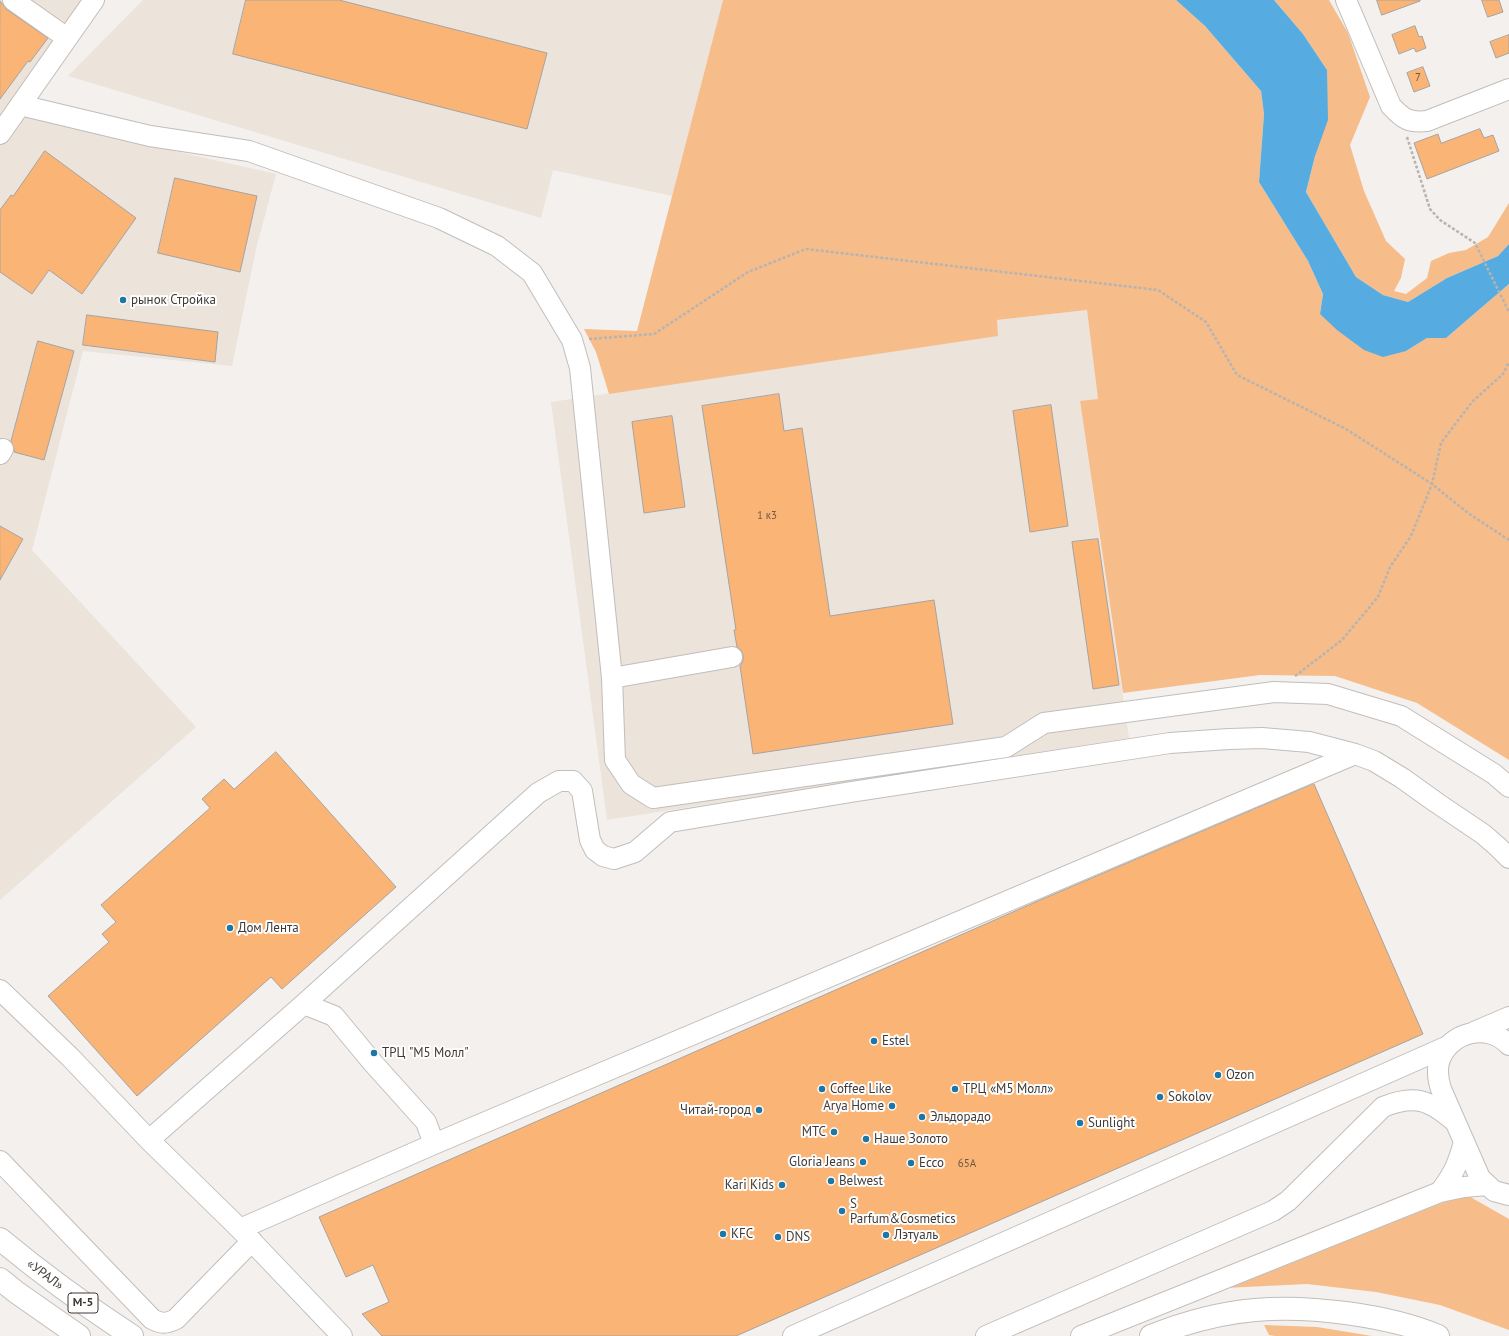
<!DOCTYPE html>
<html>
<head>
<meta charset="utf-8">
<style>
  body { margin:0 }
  canvas { display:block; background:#f3f0ed }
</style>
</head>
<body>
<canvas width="1509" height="1336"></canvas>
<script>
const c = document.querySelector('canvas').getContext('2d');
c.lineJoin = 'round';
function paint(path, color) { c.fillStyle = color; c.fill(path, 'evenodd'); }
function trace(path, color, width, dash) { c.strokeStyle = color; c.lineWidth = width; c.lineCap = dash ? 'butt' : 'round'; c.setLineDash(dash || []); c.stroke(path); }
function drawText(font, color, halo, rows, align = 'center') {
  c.font = font + ' "PT Sans",sans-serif'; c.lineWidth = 4; c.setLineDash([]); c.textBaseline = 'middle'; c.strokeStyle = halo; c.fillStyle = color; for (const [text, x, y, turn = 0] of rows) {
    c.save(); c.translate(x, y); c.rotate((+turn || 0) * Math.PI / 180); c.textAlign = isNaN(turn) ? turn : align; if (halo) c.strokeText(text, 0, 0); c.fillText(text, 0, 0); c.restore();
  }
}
const built = new Path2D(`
  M0,0H86L7,113L276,174L256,249L232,366L83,351L32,550L196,727L0,900Z
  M143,0H723L672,196L553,170L541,218L68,76Z
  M1087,310L1098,399L1080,402L1129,738L607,820L551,402L997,336L996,320Z`);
const green = new Path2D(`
  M723,0H1176L1205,26L1261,91L1264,114L1259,182L1308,261L1323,294L1320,314L1406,351L1427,338H1446L1509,284V760L1417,703L1335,676L1260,675L1123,693L1080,401L1098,399L1087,310L997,320L998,336L609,394L596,352L584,329L637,331Z
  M1274,0H1329L1348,33L1370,97L1350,145L1364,191L1386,241L1405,259L1401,278L1394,291L1406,294L1427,278L1431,261L1449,253L1466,250L1488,237L1509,203V244L1498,256L1447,278L1408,302L1383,295L1356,277L1306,192L1315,156L1327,70L1303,34Z
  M1465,1194L1509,1219V1330L1440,1305L1376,1292L1307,1284L1225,1288Z
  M1264,1325L1317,1327L1372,1336H1275L1269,1335Z`);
const water = new Path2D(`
  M1176,0H1274L1303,34L1327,70L1328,120L1315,156L1306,192L1356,277L1383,295L1408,302L1447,278L1498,256L1509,244V284L1446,338H1427L1406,351L1383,357L1364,350L1337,330L1320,314L1323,294L1308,261L1259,182L1264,114L1261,91L1205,26Z`);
const building = new Path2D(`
  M246,0H339L547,53L527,129L233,54Z
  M1377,0H1420V1L1382,15Z
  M1482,0H1499L1503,12L1488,17Z
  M0,1L6,9L48,38L30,62L28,61L0,99Z
  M1415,26L1419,37L1422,36L1426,48L1416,52L1414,48L1399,54L1392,35Z
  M1509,35V53L1496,58L1490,42Z
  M1423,67L1430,86L1414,92L1407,73Z
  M1480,129L1484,138L1493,135L1499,151L1427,179L1414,143L1438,134L1441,143Z
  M45,151L136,218L82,294L49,270L32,294L0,272V210L11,195L13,196Z
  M175,178L257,196L240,272L158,253Z
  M87,315L218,332L215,362L83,345Z
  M38,341L74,351L44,460L14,452V449L11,442Z
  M779,394L784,431L802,428L830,616L934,600L953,724L753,754L740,666L743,661V655L741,650L737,647L734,630H736L702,406Z
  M1051,405L1068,526L1030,532L1013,411Z
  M672,416L685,507L644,513L632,422Z
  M0,526L23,539L0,580Z
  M1098,539L1119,685L1093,689L1072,542Z
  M276,752L396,887L282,989L271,977L137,1096L48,996L109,942L102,934L116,922L101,905L210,808L202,799L224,779L234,789Z
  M1314,784L1423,1034L736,1336H382L362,1314L389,1302L373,1265L346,1277L319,1217L1038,901Z`);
const path = new Path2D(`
  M1407,137L1430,209L1440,220L1475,243L1509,312
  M589,339L654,334L748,272L806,249L1158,290L1206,322L1237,375L1346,429L1432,484L1468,513L1509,540
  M1295,676L1342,640L1378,597L1390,567L1411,536L1432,484L1441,443L1472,402L1503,374L1509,362`);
const minor = new Path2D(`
  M13,0L67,38
  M1346,0L1391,106C1403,119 1409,123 1427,121L1509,89
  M20,105L150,136L249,151L439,218L497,246L532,273L572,340L580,368L612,678L615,760L631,784L653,798L1006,747L1044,723L1274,692L1328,694L1401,716L1494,774L1509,787
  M0,134L94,0
  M0,454L3,449
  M612,678L732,657
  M0,990L70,1057L149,1140L240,1229L342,1336
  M304,1004L334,1016L373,1063L426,1122L434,1144
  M1474,1032L1509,1017
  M1509,1045C1488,1022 1448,1032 1439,1062C1437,1071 1438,1080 1441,1089L1480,1178L1494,1191L1509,1195
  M149,1140L304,1004L538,793L559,781H573L582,791L590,840L595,850L603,856L614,859L635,852L670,822L851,792L1170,743L1229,739L1262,738L1309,742L1355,754L1374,761L1402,778L1437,803L1483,834L1498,847L1509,858
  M0,1161L152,1319C161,1324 166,1324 176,1319L252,1241
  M1440,1192C1454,1173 1458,1164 1464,1142
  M240,1229L434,1144L1355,754
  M793,1336L1448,1046
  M986,1336L1273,1211L1288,1201L1383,1107C1415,1094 1430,1100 1455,1122
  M1081,1336L1440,1192L1464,1187L1487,1185`);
const major = new Path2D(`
  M1151,1336C1184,1323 1219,1313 1255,1310C1308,1305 1388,1315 1438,1336`);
const highway = new Path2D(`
  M0,1239C42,1274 86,1306 132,1336
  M0,1279L16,1292L79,1336`);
const markers = [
  [123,300,4,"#1e76a5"],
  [230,928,4,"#1e76a5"],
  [874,1041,4,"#1e76a5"],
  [374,1053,4,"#1e76a5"],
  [1218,1075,4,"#1e76a5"],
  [822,1089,4,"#1e76a5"],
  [955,1089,4,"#1e76a5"],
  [1160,1097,4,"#1e76a5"],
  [892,1106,4,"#1e76a5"],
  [759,1110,4,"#1e76a5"],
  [922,1117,4,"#1e76a5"],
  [1080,1123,4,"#1e76a5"],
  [834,1132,4,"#1e76a5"],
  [866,1139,4,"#1e76a5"],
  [863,1162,4,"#1e76a5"],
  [911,1163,4,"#1e76a5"],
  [831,1181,4,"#1e76a5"],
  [782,1185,4,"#1e76a5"],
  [842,1211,4,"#1e76a5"],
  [723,1234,4,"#1e76a5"],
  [886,1235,4,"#1e76a5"],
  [778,1237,4,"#1e76a5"]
];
const numberNames = [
  ["7",1418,78],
  ["1 к3",767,516],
  ["65А",967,1164]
];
const shields = [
  [83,1303,30]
];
const shieldNames = [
  ["М-5",83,1303]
];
const poiNames = [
  ["рынок Стройка",131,300],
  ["Дом Лента",238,928],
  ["Estel",882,1041],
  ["ТРЦ \"М5 Молл\"",382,1053],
  ["Ozon",1226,1075],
  ["Coffee Like",830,1089],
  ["ТРЦ «М5 Молл»",963,1089],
  ["Sokolov",1168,1097],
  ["Arya Home",884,1106,"right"],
  ["Читай-город",751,1110,"right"],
  ["Эльдорадо",930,1117],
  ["Sunlight",1088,1123],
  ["МТС",826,1132,"right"],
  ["Наше Золото",874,1139],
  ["Gloria Jeans",855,1162,"right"],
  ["Ecco",919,1163],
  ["Belwest",839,1181],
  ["Kari Kids",774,1185,"right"],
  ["S",850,1204],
  ["Parfum&Cosmetics",850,1219],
  ["KFC",731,1234],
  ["Лэтуаль",894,1235],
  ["DNS",786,1237]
];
const streetNames = [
  ["«УРАЛ»",45,1275,37]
];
paint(built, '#ece3db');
paint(green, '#f6bd8b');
paint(water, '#56ace1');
paint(building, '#fab576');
trace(building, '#a6a3a1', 1);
trace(minor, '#c1bebb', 22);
trace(major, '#c1bebb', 24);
trace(highway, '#c1bebb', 24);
trace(path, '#b6b3b1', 2.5, [3, 2]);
trace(minor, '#fff', 20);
trace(major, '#fff', 22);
trace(highway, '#fff', 22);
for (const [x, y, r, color] of markers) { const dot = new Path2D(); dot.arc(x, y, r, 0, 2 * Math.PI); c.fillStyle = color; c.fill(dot); trace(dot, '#fffefd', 1.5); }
drawText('11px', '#6c5a49', null, numberNames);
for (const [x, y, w] of shields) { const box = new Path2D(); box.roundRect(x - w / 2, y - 10, w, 20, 3); c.fillStyle = '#fffefd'; c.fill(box); trace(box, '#3d3b3a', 1); }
drawText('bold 12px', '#3d3b3a', null, shieldNames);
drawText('13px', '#3d3b3a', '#fffefd', poiNames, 'left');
drawText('13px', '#3d3b3a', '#fffefd', streetNames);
</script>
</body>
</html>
